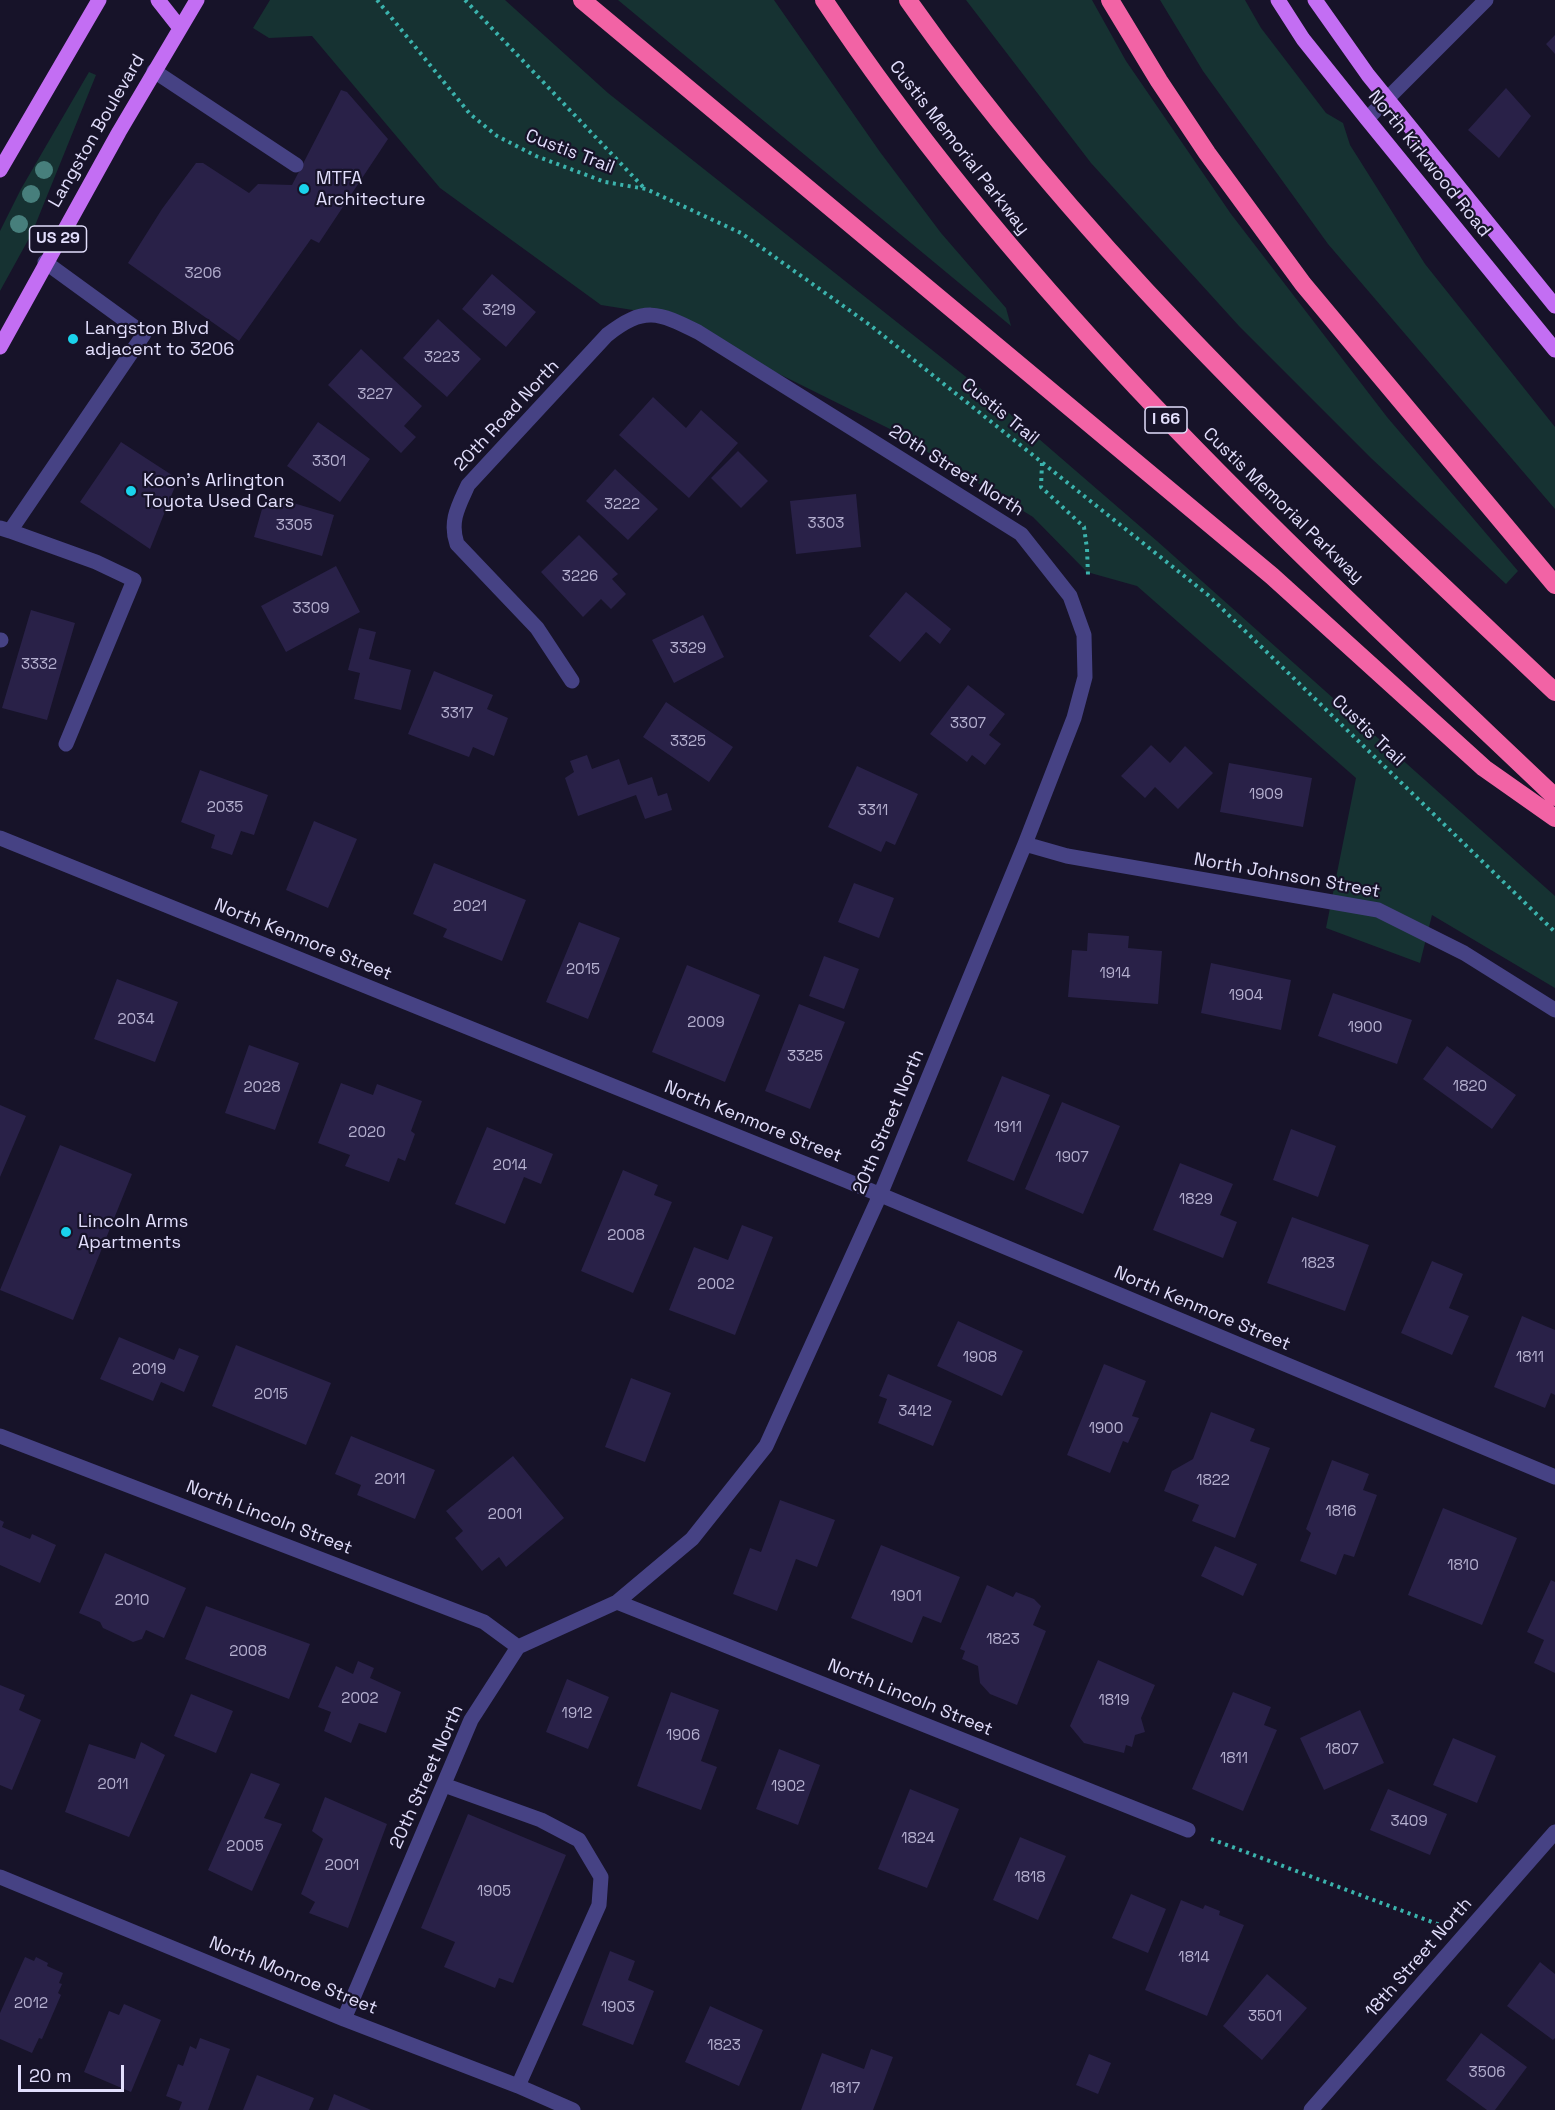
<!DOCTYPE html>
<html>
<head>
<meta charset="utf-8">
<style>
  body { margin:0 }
  #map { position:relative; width:1555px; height:2110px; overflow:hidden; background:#171329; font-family:"Space Grotesk",sans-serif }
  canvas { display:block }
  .scale { position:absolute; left:18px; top:2065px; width:106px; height:27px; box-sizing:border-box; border:3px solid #e2defc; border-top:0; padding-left:8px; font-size:18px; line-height:21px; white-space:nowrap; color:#e2defc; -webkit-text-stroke:4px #171329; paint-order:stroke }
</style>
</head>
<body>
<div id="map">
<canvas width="1555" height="2110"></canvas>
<div class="scale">20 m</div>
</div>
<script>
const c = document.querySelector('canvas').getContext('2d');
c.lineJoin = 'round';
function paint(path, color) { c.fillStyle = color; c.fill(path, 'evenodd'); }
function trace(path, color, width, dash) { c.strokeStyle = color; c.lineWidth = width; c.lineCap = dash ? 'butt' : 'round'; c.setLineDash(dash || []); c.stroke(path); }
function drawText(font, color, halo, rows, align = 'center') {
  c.font = font + ' "Space Grotesk",sans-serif'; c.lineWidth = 4.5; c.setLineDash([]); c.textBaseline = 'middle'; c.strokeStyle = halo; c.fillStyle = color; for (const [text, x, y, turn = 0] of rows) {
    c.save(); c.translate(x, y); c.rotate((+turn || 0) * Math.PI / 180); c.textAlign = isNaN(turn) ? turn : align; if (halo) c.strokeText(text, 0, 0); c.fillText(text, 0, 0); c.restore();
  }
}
const green = new Path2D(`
  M270,0H505L608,93L980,388L1157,541L1555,896V988L1432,915L1420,963L1326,928L1356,778L1137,586L1087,572L1033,517L890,429L658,314L601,305L440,188L312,36L269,38L253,28Z
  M618,0H774L880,152L941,233L1006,308L1011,326Z
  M966,0H1092L1126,61L1231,214L1387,417L1518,571L1506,584L1372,459L1239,326L1091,163Z
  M1160,0H1245L1261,28L1326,113L1343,123L1350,145L1425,264L1555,427V509L1328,244L1203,71Z
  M89,72L96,75L32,233L0,291V231L21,189Z`);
const building = new Path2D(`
  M1555,35V54L1546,44Z
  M1506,88L1531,116L1499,158L1468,130Z
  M341,90L347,92L388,139L319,243L311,239L239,341L128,263L162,209L196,163H203L249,193L258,184L292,185Z
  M492,274L536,312L506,347L462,309Z
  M438,319L481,359L447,397L403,358Z
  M361,349L422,406L404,426L416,437L401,453L328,385Z
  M653,397L686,428L701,410L738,443L689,498L619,435Z
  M318,422L370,459L340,502L287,466Z
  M121,442L178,479L150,549L80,502Z
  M738,451L768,481L741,508L711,478Z
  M615,469L658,509L628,540L586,501Z
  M856,494L861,547L796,554L790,501Z
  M266,495L334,515L322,556L254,537Z
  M579,535L618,574L612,579L626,594L611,609L601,599L583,617L541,572Z
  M336,566L360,612L286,652L261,606Z
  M906,592L951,629L940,644L926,632L900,662L869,636Z
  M31,610L75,623L47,720L2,708Z
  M703,615L724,657L674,683L652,640Z
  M359,628L376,632L369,659L411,670L401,710L354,699L360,673L348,670Z
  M434,671L493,695L487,709L508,718L494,756L473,747L469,757L408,734Z
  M968,685L1005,714L989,735L1001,744L985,765L972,755L967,762L930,734Z
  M666,702L733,747L709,782L643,737Z
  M1151,745L1170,763L1185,746L1213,773L1178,809L1155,787L1145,798L1121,776Z
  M587,755L592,769L619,759L628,785L652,777L658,796L667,793L672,810L645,819L636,795L578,816L565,778L574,772L570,761Z
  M1229,763L1312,778L1303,827L1220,812Z
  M857,766L918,794L895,845L886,841L881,852L828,827Z
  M200,770L268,795L254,835L241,831L232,855L211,848L215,835L181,822Z
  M314,821L357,839L328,908L286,890Z
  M434,863L526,900L502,961L443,937L447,929L413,914Z
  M854,883L894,898L879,938L838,922Z
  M579,922L620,938L588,1019L546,1002Z
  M1088,933L1129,936L1128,948L1162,951L1158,1004L1068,997L1072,950L1087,951Z
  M824,956L859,969L844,1009L809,996Z
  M1211,963L1291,980L1281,1030L1201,1013Z
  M687,965L760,995L725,1082L652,1052Z
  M117,979L178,1002L155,1062L94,1039Z
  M1333,993L1412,1020L1397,1064L1318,1036Z
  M799,1004L845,1022L810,1109L765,1091Z
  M249,1045L299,1063L275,1130L225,1113Z
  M1447,1046L1516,1095L1492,1129L1423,1079Z
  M1002,1076L1050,1095L1014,1181L967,1161Z
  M341,1083L373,1095L377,1084L422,1101L411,1131L415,1134L405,1161L398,1158L389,1182L345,1166L350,1155L318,1143Z
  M1062,1102L1120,1126L1083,1214L1025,1189Z
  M0,1105L26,1116L0,1177Z
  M487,1127L553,1154L541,1184L524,1177L505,1224L455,1204Z
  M1291,1129L1336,1146L1318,1197L1273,1180Z
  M60,1145L132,1174L73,1320L0,1290Z
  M1180,1163L1233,1184L1220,1215L1237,1222L1223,1258L1153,1230Z
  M623,1170L658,1185L654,1195L672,1202L633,1293L581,1271Z
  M1292,1217L1369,1245L1345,1311L1267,1283Z
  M742,1225L773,1237L735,1335L669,1310L694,1247L728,1260Z
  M1432,1261L1463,1274L1449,1308L1469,1316L1452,1355L1401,1333Z
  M1522,1316L1555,1330V1395L1551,1393L1545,1408L1494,1387Z
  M958,1321L1023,1351L1002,1396L937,1366Z
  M119,1337L174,1360L179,1348L199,1356L184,1392L161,1382L153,1401L100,1379Z
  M236,1345L331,1383L306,1445L212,1406Z
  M1104,1364L1146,1381L1132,1416L1139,1418L1128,1443L1123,1441L1110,1473L1067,1455Z
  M888,1374L952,1401L933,1446L878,1423L887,1399L879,1396Z
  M631,1378L671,1393L645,1462L605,1447Z
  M1211,1412L1255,1429L1250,1441L1270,1448L1235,1538L1192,1521L1199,1505L1164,1491L1172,1471L1193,1459Z
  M351,1436L435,1470L415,1519L357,1495L361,1485L335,1474Z
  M513,1456L564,1518L506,1567L499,1557L482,1571L455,1538L463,1531L446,1511Z
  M1332,1460L1369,1474L1363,1490L1377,1495L1354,1557L1344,1554L1336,1575L1300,1561L1311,1533L1306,1529Z
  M780,1500L835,1520L817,1567L796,1559L777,1611L733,1594L750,1548L761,1552Z
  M1443,1508L1517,1538L1482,1625L1408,1595Z
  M0,1520L4,1522L2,1527L30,1539L32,1534L56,1545L40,1583L0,1565Z
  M881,1545L960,1577L941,1623L923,1616L912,1643L851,1618Z
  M1215,1546L1257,1564L1243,1596L1201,1576Z
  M105,1553L186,1588L164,1638L146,1630L142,1639L133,1642L103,1628L100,1622L79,1613Z
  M1551,1580L1555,1582V1673L1534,1663L1544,1640L1527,1632Z
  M987,1585L1013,1597L1016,1592L1034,1599L1041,1606L1033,1625L1046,1631L1017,1705L990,1694L980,1683L978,1666L962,1659L965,1651L960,1649Z
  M206,1606L310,1644L289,1699L185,1659Z
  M1098,1660L1155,1685L1141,1718L1145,1732L1135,1735L1132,1747L1126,1745L1124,1753L1084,1743L1070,1726Z
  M358,1661L374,1668L370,1678L401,1692L386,1733L359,1723L351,1743L324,1731L331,1712L318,1707L336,1666L353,1674Z
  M567,1679L609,1697L588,1749L546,1732Z
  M0,1685L25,1695L19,1710L41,1720L12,1790L0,1785Z
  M671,1692L719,1710L701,1761L717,1767L701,1810L637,1786Z
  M1233,1692L1271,1707L1264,1725L1277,1730L1243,1811L1192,1789Z
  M191,1694L233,1711L216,1753L174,1736Z
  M1360,1710L1384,1763L1324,1790L1300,1738Z
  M1453,1738L1496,1756L1477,1803L1433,1785Z
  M141,1742L165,1755L129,1837L65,1812L89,1744L135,1759Z
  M779,1749L820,1765L798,1825L756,1809Z
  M251,1773L280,1784L264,1818L282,1824L252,1891L208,1870Z
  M910,1789L959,1809L927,1888L878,1869Z
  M1388,1789L1447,1814L1430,1855L1370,1830Z
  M325,1797L387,1824L348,1928L309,1913L315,1902L301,1894L323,1839L312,1831Z
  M468,1814L566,1855L513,1983L499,1978L495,1988L444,1967L455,1942L421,1928Z
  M1020,1837L1066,1856L1038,1920L993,1900Z
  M1131,1894L1166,1909L1148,1953L1112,1938Z
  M1181,1900L1203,1909L1205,1905L1220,1911L1219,1915L1244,1925L1207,2016L1145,1990Z
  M610,1951L635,1961L628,1980L654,1991L633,2045L582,2025Z
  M25,1957L34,1961L36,1957L48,1963L47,1966L63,1973L59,1983L62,1984L58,1993L61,1995L42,2039L39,2038L32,2053L0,2039V2013Z
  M1540,1962L1555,1974V2038L1553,2040L1507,2006Z
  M1267,1974L1307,2008L1262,2060L1223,2026Z
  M124,2004L161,2020L131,2092L84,2072L109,2011L119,2015Z
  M710,2006L763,2030L739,2086L685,2062Z
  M1481,2033L1527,2067L1495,2110H1487L1446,2080Z
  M200,2038L230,2049L208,2110H179L182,2102L166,2096L178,2064L183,2066L190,2046L196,2049Z
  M871,2049L893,2057L873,2110H801L822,2053L864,2069Z
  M1089,2054L1111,2063L1098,2094L1076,2085Z
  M257,2075L314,2098L309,2110H243Z
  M334,2094L371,2110H328Z`);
const path = new Path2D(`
  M377,0L470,114L497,136L536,156L605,182L646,189L741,233L870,325L1208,595L1555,932
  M465,0L645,189
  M1042,463L1041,487L1084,527L1087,549L1088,575
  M1211,1839L1440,1925`);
const minor = new Path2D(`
  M154,71L296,165
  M1367,119L1486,0
  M0,528L10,531L144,334L45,262
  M10,531L96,562L134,580L66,744
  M0,640H1
  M0,838L845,1180L1555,1477
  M1025,844L1067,856L1378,910L1464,953L1555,1010
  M0,1436L484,1622L518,1647
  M617,1602L1188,1830
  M444,1785L541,1820L579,1840L601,1877L599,1905L518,2086
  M0,1877L344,2019L518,2086L573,2110
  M344,2019L471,1720L518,1647L617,1602L692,1539L766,1446L880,1195L1025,844L1074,718L1085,677L1084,635L1070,596L1021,534L698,332C658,312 644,306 607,335L468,485C459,505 449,521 457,544L537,628L572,681
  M1311,2110L1555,1832`);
const major = new Path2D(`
  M158,0L180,28
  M1278,0L1303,39L1367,119L1555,350
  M1315,0L1368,75L1555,306
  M0,170L99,0
  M0,347L119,132L197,0`);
const highway = new Path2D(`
  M582,0L1272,576L1484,768L1555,818
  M824,0C1027,306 1291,546 1555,797
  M908,0C1090,260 1326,475 1555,692
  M1110,0L1159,81L1207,153L1303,284L1555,585`);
const trees = [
  [44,170],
  [31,194],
  [19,224]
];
const markers = [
  [304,189,6,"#1ad3ec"],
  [73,339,6,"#1ad3ec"],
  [131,491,6,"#1ad3ec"],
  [66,1232,6,"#1ad3ec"]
];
const numberNames = [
  ["3206",203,274],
  ["3219",499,311],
  ["3223",442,358],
  ["3227",375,395],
  ["3301",329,462],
  ["3222",622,505],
  ["3303",826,524],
  ["3305",294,526],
  ["3226",580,577],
  ["3309",311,609],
  ["3329",688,649],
  ["3332",39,665],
  ["3317",457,714],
  ["3307",968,724],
  ["3325",688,742],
  ["1909",1266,795],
  ["2035",225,808],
  ["3311",873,811],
  ["2021",470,907],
  ["2015",583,970],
  ["1914",1115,974],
  ["1904",1246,996],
  ["2034",136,1020],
  ["2009",706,1023],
  ["1900",1365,1028],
  ["3325",805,1057],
  ["1820",1470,1087],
  ["2028",262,1088],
  ["1911",1008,1128],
  ["2020",367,1133],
  ["1907",1072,1158],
  ["2014",510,1166],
  ["1829",1196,1200],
  ["2008",626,1236],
  ["1823",1318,1264],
  ["2002",716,1285],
  ["1908",980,1358],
  ["1811",1530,1358],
  ["2019",149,1370],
  ["2015",271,1395],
  ["3412",915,1412],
  ["1900",1106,1429],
  ["2011",390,1480],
  ["1822",1213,1481],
  ["1816",1341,1512],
  ["2001",505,1515],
  ["1810",1463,1566],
  ["1901",906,1597],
  ["2010",132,1601],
  ["1823",1003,1640],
  ["2008",248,1652],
  ["2002",360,1699],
  ["1819",1114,1701],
  ["1912",577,1714],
  ["1906",683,1736],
  ["1807",1342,1750],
  ["1811",1234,1759],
  ["2011",113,1785],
  ["1902",788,1787],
  ["3409",1409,1822],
  ["1824",918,1839],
  ["2005",245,1847],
  ["2001",342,1866],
  ["1818",1030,1878],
  ["1905",494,1892],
  ["1814",1194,1958],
  ["2012",31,2004],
  ["1903",618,2008],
  ["3501",1265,2017],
  ["1823",724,2046],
  ["3506",1487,2073],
  ["1817",845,2089]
];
const shields = [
  [58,239,57],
  [1166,420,42]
];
const shieldNames = [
  ["US 29",58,239],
  ["I 66",1166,420]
];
const streetNames = [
  ["Langston Boulevard",97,131,-60],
  ["Custis Memorial Parkway",959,148,52],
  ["Custis Trail",570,152,21],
  ["North Kirkwood Road",1429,164,51],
  ["Custis Trail",1000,412,39],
  ["20th Road North",507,416,-47],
  ["20th Street North",956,471,32],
  ["Custis Memorial Parkway",1283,506,44],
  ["Custis Trail",1368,731,44],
  ["North Johnson Street",1287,876,10],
  ["North Kenmore Street",303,940,22],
  ["North Kenmore Street",753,1122,22],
  ["20th Street North",889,1122,-67],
  ["North Kenmore Street",1202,1309,23],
  ["North Lincoln Street",269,1518,21],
  ["North Lincoln Street",910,1698,22],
  ["20th Street North",427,1777,-66],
  ["18th Street North",1419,1958,-49],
  ["North Monroe Street",293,1976,22]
];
const poiNames = [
  ["MTFA",316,179],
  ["Architecture",316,200],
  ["Langston Blvd",85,329],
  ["adjacent to 3206",85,350],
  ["Koon's Arlington",143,481],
  ["Toyota Used Cars",143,502],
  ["Lincoln Arms",78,1222],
  ["Apartments",78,1243]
];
paint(green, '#163232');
paint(building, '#292148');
trace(path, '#3bb3ad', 4, [3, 4.5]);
trace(minor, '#464284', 15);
trace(major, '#c36ef3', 15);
trace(highway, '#f263a5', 18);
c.fillStyle = '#477f7c';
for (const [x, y] of trees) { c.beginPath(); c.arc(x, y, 9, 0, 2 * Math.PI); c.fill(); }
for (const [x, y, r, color] of markers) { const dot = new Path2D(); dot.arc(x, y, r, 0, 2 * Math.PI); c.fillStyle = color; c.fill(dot); trace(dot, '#171329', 2); }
drawText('15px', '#b4afcf', null, numberNames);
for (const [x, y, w] of shields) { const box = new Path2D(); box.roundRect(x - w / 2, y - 13, w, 26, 4.5); c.fillStyle = '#171329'; c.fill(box); trace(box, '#e2defc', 1.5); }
drawText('bold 16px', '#e2defc', null, shieldNames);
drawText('18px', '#e2defc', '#171329', streetNames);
drawText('18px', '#e2defc', '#171329', poiNames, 'left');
</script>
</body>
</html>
